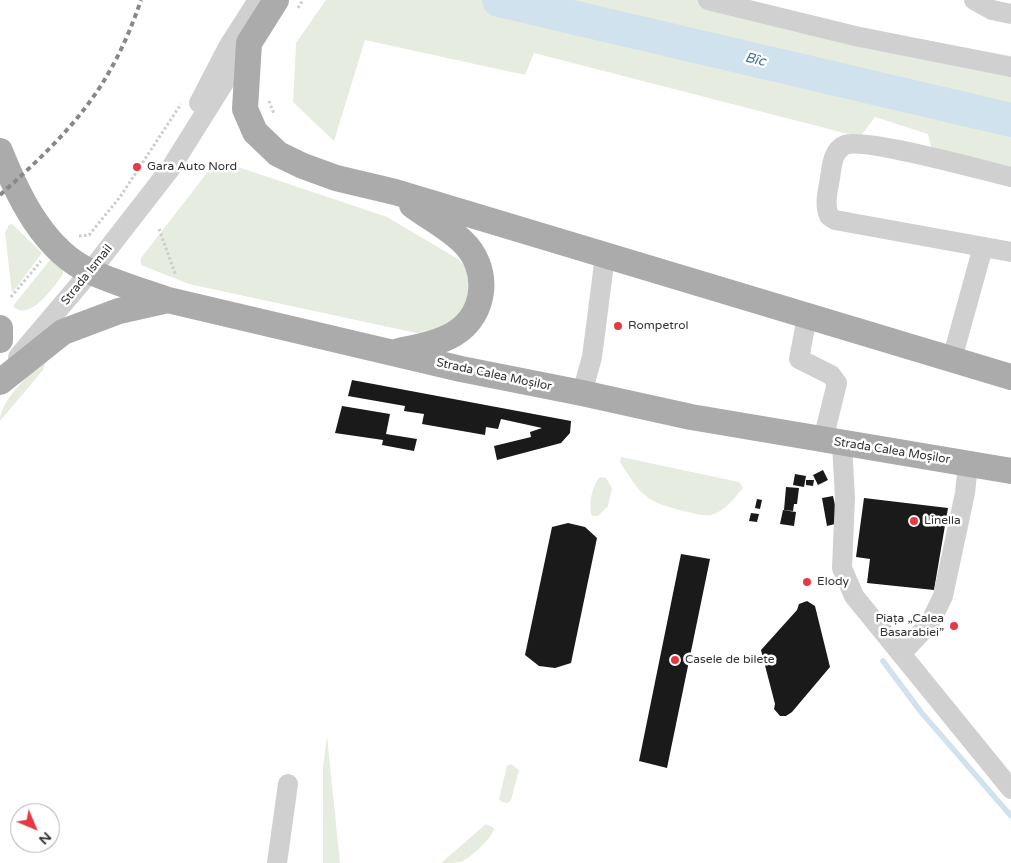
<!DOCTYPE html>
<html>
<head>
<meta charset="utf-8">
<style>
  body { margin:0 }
  #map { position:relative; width:1011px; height:863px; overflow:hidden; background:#fff; font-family:"Varela Round",sans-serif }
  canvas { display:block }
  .north { position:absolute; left:10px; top:803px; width:50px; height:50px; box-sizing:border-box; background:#fff; border:1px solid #adadad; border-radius:50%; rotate:135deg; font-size:14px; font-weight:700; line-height:20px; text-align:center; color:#333 }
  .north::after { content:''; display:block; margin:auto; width:18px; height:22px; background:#e63946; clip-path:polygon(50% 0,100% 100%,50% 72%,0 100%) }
</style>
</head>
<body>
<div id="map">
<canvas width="1011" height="863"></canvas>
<div class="north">N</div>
</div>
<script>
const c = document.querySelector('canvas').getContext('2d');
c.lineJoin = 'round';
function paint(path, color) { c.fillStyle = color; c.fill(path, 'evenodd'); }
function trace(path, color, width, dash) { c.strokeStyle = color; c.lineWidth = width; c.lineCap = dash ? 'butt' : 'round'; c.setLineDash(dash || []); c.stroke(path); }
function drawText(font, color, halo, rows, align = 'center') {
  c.font = font + ' "Varela Round",sans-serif'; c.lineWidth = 5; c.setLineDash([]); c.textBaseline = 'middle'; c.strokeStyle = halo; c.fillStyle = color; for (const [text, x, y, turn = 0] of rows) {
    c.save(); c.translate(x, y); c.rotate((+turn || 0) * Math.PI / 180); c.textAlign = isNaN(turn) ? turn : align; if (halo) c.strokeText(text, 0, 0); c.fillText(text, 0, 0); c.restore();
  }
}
const green = new Path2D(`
  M326,0H709L1011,56V171L933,154L928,134L875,117L860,137L534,53L525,75L365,40L334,141L293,102L296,43Z
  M217,160L387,217L458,259L468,270C468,278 471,289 469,298C464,321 442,328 421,334L189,284L141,265V258Z
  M12,224L42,253L12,293L5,233L9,225Z
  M50,260L63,269V274C54,287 29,323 13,306Z
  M46,361L43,370L0,421C0,400 30,373 46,361Z
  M621,457L739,482L743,488C735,497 726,510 714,514C706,517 696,514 688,512C646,502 643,498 620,462Z
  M600,477L606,478L612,488L608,506L598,516H592C588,506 592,485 600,477Z
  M327,736L340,863H323V767Z
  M511,764L519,770L511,800L508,803L502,802L499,799L507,766Z
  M486,824L494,828C493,838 470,858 461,862C456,863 447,863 441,863Z`);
const stream = new Path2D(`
  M883,661L921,712L1011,816`);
const river = new Path2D(`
  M499,0L1011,120`);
const building = new Path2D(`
  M352,380L571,421L570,433L561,443L497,460L494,446L531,437L530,432L542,428L501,419L498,429L486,427L485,435L422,424L424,414L404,411L405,406L348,396Z
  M342,406L390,414L386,434L417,439L414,451L382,445L383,440L335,433Z
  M823,470L828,480L818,485L813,475Z
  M795,474L806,476L804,487L793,485Z
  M806,480H814L813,486L806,485Z
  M786,487L799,488L797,504H794L793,511L784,510Z
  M833,496L839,523L827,526L822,498Z
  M864,498L948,508L934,590L867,583L870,559L856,557Z
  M757,499L762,500L760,509L755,508Z
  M783,510L796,512L794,526L780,524Z
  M751,513L759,514L757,522L749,521Z
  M568,523L585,527L597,538L571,663L555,668L539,666L525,655L552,527Z
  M681,554L710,559L667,768L639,761Z
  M807,601L815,606L830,667L792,712L786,716H780L774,709L775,704L761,650L797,610L799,604Z`);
const path = new Path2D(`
  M298,8L303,0
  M269,101L274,114
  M159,229L176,276
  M79,236L89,235L120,197L181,104
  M11,297L41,261`);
const minor = new Path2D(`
  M708,0L855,36L1011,67
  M974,0L992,10L1011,14
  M199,103L228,47L258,0
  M1011,177C986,171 863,137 845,145C832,151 832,166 830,178C828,190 824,204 829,216L835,220L1011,252
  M807,317L799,359L831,375L837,383L823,440
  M18,357L90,272L170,169L249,43
  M952,359L983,247
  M582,393L592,357L605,256
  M842,444L845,498L842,568L854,596L1011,789
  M901,654L930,623L943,596L965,493L968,464
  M277,863L288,784`);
const major = new Path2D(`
  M276,0L249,43L245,109L255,132L278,154L303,166L336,178L395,192L1011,377
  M0,151C18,196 44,251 91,272C116,283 142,291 168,300
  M0,328V340
  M399,351C418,347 437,344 454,334C488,313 490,267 462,241C447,227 428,217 412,205
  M0,382L63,332L119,311L168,300L461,369L582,393L691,417L1011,471`);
const rail = new Path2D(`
  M0,195C70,132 110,91 141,0`);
const markers = [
  [137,167,5,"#e63946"],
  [618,326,5,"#e63946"],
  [914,521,5,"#e63946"],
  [807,582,5,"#e63946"],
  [954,626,5,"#e63946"],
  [675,660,5,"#e63946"]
];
const poiNames = [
  ["Gara Auto Nord",147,167],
  ["Rompetrol",628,326],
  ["Linella",924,521],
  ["Elody",817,582],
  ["Piața „Calea",944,619,"right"],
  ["Basarabiei”",944,633,"right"],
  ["Casele de bilete",685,660]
];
const streetNames = [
  ["Strada Ismail",87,275,-51],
  ["Strada Calea Moșilor",494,375,12],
  ["Strada Calea Moșilor",892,451,9]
];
const waterNames = [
  ["Bîc",755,60,13]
];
paint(green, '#e6ecdf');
trace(stream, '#cfe2ee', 5.5);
trace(river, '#cfe2ee', 34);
paint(building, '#1a1a1a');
trace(path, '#cdcdcd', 3, [2.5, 2.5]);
trace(minor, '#d0d0d0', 20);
trace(major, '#ababab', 26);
trace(rail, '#888', 4, [5, 4]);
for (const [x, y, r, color] of markers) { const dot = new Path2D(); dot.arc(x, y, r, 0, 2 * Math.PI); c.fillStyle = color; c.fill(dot); trace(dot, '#fff', 2); }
drawText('12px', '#333', '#fff', poiNames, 'left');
drawText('12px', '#333', '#fff', streetNames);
drawText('italic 14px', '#3f7597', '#fff', waterNames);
</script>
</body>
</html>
